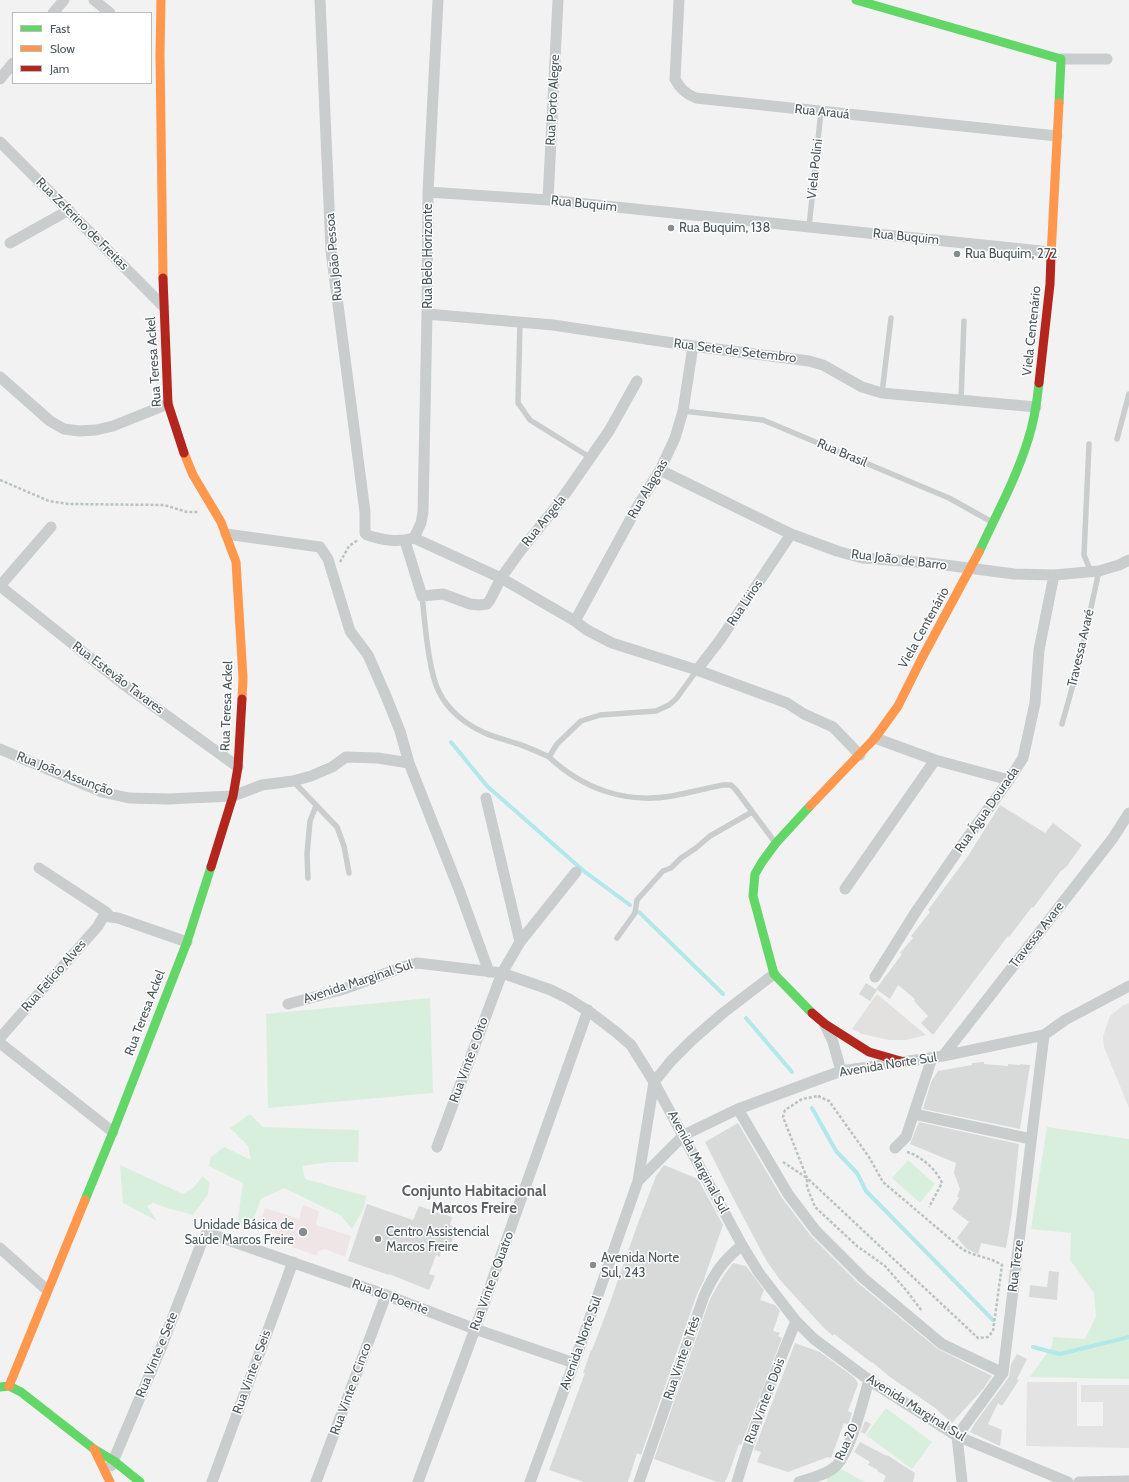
<!DOCTYPE html>
<html>
<head>
<meta charset="utf-8">
<style>
  body { margin:0 }
  #map { position:relative; width:1129px; height:1482px; overflow:hidden; background:#f2f2f2; font-family:Cabin,sans-serif }
  canvas { display:block }
  .legend { position:absolute; left:12px; top:12px; width:140px; height:72px; box-sizing:border-box; background:#fff; border:1px solid #b7bcbe; margin:0; padding:5px 7px; list-style:none; font-size:12px; color:#4a575d }
  .legend li { display:flex; align-items:center; gap:8px; height:20px }
  .legend b { width:20px; border:1px solid #b7bcbe }
</style>
</head>
<body>
<div id="map">
<canvas width="1129" height="1482"></canvas>
<ul class="legend">
<li><b style="height:5px;background:#63d668"></b>Fast</li>
<li><b style="height:5px;background:#ff974d"></b>Slow</li>
<li><b style="height:5px;background:#b3261e"></b>Jam</li>
</ul>
</div>
<script>
const c = document.querySelector('canvas').getContext('2d');
c.lineJoin = 'round';
function paint(path, color) { c.fillStyle = color; c.fill(path, 'evenodd'); }
function trace(path, color, width, dash) { c.strokeStyle = color; c.lineWidth = width; c.lineCap = dash ? 'butt' : 'round'; c.setLineDash(dash || []); c.stroke(path); }
function drawText(font, color, halo, rows, align = 'center') {
  c.font = font + ' Cabin,sans-serif'; c.lineWidth = 3; c.setLineDash([]); c.textBaseline = 'middle'; c.strokeStyle = halo; c.fillStyle = color; for (const [text, x, y, turn = 0] of rows) {
    c.save(); c.translate(x, y); c.rotate((+turn || 0) * Math.PI / 180); c.textAlign = isNaN(turn) ? turn : align; if (halo) c.strokeText(text, 0, 0); c.fillText(text, 0, 0); c.restore();
  }
}
const commercial = new Path2D(`
  M877,994L926,1035L906,1040H889L862,1034L852,1029Z`);
const education = new Path2D(`
  M1129,1003V1108L1104,1047L1103,1037L1110,1016L1122,1006Z
  M1027,1382H1077V1426H1103V1402H1081V1385H1129V1448L1026,1446Z`);
const medical = new Path2D(`
  M303,1205L319,1211L316,1225L351,1236L345,1257L325,1249L318,1251L317,1256L282,1243L284,1238L258,1227L265,1208L299,1219Z`);
const green = new Path2D(`
  M430,998L433,1093L268,1108L266,1014Z
  M250,1114L263,1127L359,1130L358,1162H331L302,1166L305,1179L366,1196L364,1208L352,1229L340,1215L284,1188L261,1199L251,1226L237,1225L243,1183L209,1166L211,1157L224,1147L251,1160L248,1146L230,1128Z
  M1047,1127L1129,1139V1379L1030,1377L1052,1346L1053,1337L1085,1339L1096,1317L1094,1293L1070,1260L1071,1233L1031,1229Z
  M908,1160L935,1184L920,1203L892,1178Z
  M120,1165L183,1194L193,1188L203,1176L210,1183L208,1194L193,1215L167,1208L153,1203L147,1206L157,1221L123,1203Z
  M886,1408L932,1442L912,1469L866,1435Z
  M841,1469L865,1482H827V1477Z`);
const stream = new Path2D(`
  M451,742L487,786L585,872L630,905
  M639,912L723,994
  M746,1018L792,1072
  M812,1108L836,1151L857,1173L866,1191L993,1320
  M1033,1347L1060,1354L1129,1337`);
const building = new Path2D(`
  M1000,805L1045,833L1053,823L1082,845L1067,866L1060,872L1033,908L1032,907L1009,937L1008,936L933,1035L921,1023L928,1016L914,1001L915,999L898,985L890,999L876,989L902,954L900,953L913,938L911,936L930,912L928,910L968,856Z
  M866,983L877,990L870,1001L859,994Z
  M984,1062V1064L1008,1066V1064L1020,1065V1064L1030,1065L1020,1129L923,1109L931,1082L938,1071L972,1065V1063Z
  M919,1122L1019,1144L1012,1212L1006,1248L981,1243L978,1254L967,1249L957,1238L969,1222L952,1209L959,1198L957,1197L960,1189L954,1173L956,1163L910,1144Z
  M738,1123L782,1198L811,1236L858,1283L938,1349L992,1376L983,1389L952,1423L935,1408L890,1377L872,1362V1363L834,1334L833,1336L823,1327L780,1280L766,1260L729,1190L705,1142Z
  M664,1165L698,1179L723,1225L704,1279L705,1278L697,1294L641,1455L637,1453L628,1482H584L549,1470L585,1373H583L591,1350H592L607,1311L638,1223L656,1176Z
  M367,1204L413,1220L419,1206L452,1217L450,1225L457,1228L448,1252L441,1249L440,1257L436,1255L429,1274L435,1276L429,1290L389,1274V1275L348,1261Z
  M733,1263L746,1266L764,1290L760,1300L775,1305L780,1311L773,1331L780,1333L778,1336L782,1338L741,1445L739,1444L729,1473L725,1482H717L654,1459L710,1299L722,1278Z
  M1049,1271L1059,1272L1057,1300L1029,1297L1030,1285L1047,1287Z
  M795,1343L820,1352L855,1378L858,1384L848,1411L852,1413L848,1425L844,1423L831,1458L828,1457L788,1472L757,1462L761,1452L754,1450Z
  M1017,1354L1027,1359L1017,1379L1019,1380L1002,1406L998,1403L988,1424L1002,1430L1000,1446L970,1432L975,1423L1009,1377L1011,1364Z
  M865,1421L871,1424L865,1434L861,1432Z
  M860,1442L887,1456V1455L915,1473L913,1482H883L886,1476L877,1471L878,1470L868,1465L870,1462L854,1452Z`);
const path = new Path2D(`
  M0,480L49,501L69,504L164,505L187,512H199
  M340,562L349,546L358,540
  M818,1096L829,1101L869,1157L883,1182L962,1249C975,1257 990,1257 1002,1265L993,1331L988,1337L978,1338L807,1178L783,1117L785,1110L802,1099Z
  M907,1152C921,1156 937,1170 942,1183L929,1207
  M783,1162L807,1178V1187L815,1207L857,1246L885,1266L906,1290L922,1311`);
const lane = new Path2D(`
  M809,227L821,111
  M520,322L518,403L530,420L591,458
  M882,393L891,318
  M961,400L964,321
  M683,411L763,420L949,498L992,522
  M1117,439L1129,394
  M1089,444L1084,555L1091,572
  M422,596C425,622 428,670 439,692C448,710 465,724 483,732C493,737 504,739 515,743C526,746 538,752 549,757L557,744L581,721L600,715L656,711L669,705L676,699L697,670
  M1062,724L1078,667L1099,571
  M549,757C583,789 626,804 672,796C689,793 706,788 723,785H731L736,790L774,841
  M293,781L337,827L344,846L349,873
  M308,878L307,854L310,821L316,806
  M617,938L635,913L637,900L663,871L671,868L681,858L696,848L710,836L752,812`);
const street = new Path2D(`
  M94,0L110,13
  M320,0L331,251L365,512V533L367,535C383,540 397,543 414,538L421,523L423,512L427,314L428,192L438,0
  M679,0L675,79C680,89 686,94 696,98L1057,136
  M53,13L64,0
  M1061,59H1107
  M0,79L13,63
  M0,142L163,306
  M428,192L548,200L1051,252
  M548,200L558,0
  M10,243L69,210
  M427,314L553,325L693,346L809,361L823,365L862,387L882,393L1036,407
  M0,377L50,421L64,429L79,431L96,430L113,426L168,404
  M660,470L791,534L837,551L862,558L930,563L1014,574L1054,575L1099,571L1119,565L1129,560
  M226,534L320,547L328,559L350,631L368,655L386,696L400,731L409,763L460,892L489,972
  M414,538L501,578L575,621L587,630L612,643L697,670L787,703L804,714L833,727L860,755
  M405,541L422,596L443,594L470,604L479,605L487,604L490,600L501,578L521,550L556,507L609,431L637,381
  M0,586L123,684L238,767
  M0,586L51,527
  M575,621L636,509L660,470L675,438L683,411L693,346
  M697,670L720,640L791,534
  M875,738L935,760L1009,780
  M0,749L102,792L129,798L168,799L233,796L262,785L293,781L311,776L332,767L346,757L378,758L409,763
  M486,798L520,942
  M39,868L106,912
  M845,889L935,760
  M875,977L917,910L957,852L1009,780L1023,758L1035,703L1039,650L1054,575
  M288,1004L344,989L403,967L417,963L502,973L551,990L569,999L591,1013L616,1032L631,1045L654,1082L742,1245L759,1273L796,1321L814,1339L869,1380L957,1436L1068,1482
  M825,1025L833,1042L841,1071
  M0,1038L98,926L106,912L110,917L118,918L187,942
  M0,1043L113,1132
  M943,1056L1113,838L1129,813
  M738,1109L788,1194L816,1231L863,1278L942,1344L1003,1373
  M914,1114L1031,1139
  M437,1147L502,973L520,942L576,872
  M895,1148L906,1137L932,1058
  M638,1181L654,1082L671,1061L692,1040L723,1013L774,974
  M0,1248L47,1290
  M111,1466L161,1348L203,1239L206,1234L208,1233L386,1295L475,1329L574,1363
  M212,1482L293,1262
  M316,1482L386,1295
  M418,1482L475,1329L588,1010
  M530,1482L574,1363L638,1181L684,1135L738,1109L841,1071L943,1056L1044,1035L1065,1020L1129,986
  M639,1482L704,1296C715,1272 722,1262 742,1245
  M737,1482C753,1427 774,1374 796,1321
  M799,1482C811,1478 827,1475 836,1466C851,1451 863,1401 869,1380
  M962,1482L957,1436L1003,1373L1044,1035
  M1079,1482L1129,1481`);
const fast = new Path2D(`
  M856,0L1061,59L1059,103
  M979,552C996,515 1016,479 1028,440C1034,422 1037,402 1039,383
  M810,806L776,843L762,862L755,874L753,896L774,974L812,1013
  M85,1200L113,1132L187,942L211,867
  M0,1387L9,1386L21,1392L94,1449L114,1461L140,1482`);
const slow = new Path2D(`
  M161,0L160,54L163,278
  M1051,256L1059,103
  M184,453L193,475L221,522L236,562L243,678L242,699
  M810,806L875,738L898,706L922,658L979,552
  M9,1386L85,1200
  M94,1449L110,1482`);
const jam = new Path2D(`
  M163,278L168,404L184,453
  M1039,383L1050,284L1051,256
  M211,867L233,796L238,767L242,699
  M812,1013L825,1024L869,1052L904,1062`);
const markers = [
  [671,228,4,"#858d91"],
  [957,254,4,"#858d91"],
  [303,1232,5,"#858d91"],
  [378,1239,4,"#858d91"],
  [593,1265,4,"#858d91"]
];
const streetNames = [
  ["Rua Porto Alegre",553,100,-87],
  ["Rua Arauá",822,112,6],
  ["Viela Polini",815,169,-84],
  ["Rua Buquim",584,204,6],
  ["Rua Zeferino de Freitas",82,224,45],
  ["Rua Buquim",906,237,6],
  ["Rua Belo Horizonte",428,256,-90],
  ["Rua João Pessoa",334,257,-95],
  ["Viela Centenário",1032,331,-84],
  ["Rua Sete de Setembro",735,351,7],
  ["Rua Teresa Ackel",154,362,-94],
  ["Rua Brasil",842,453,23],
  ["Rua Alagoas",648,489,-60],
  ["Rua Angela",544,521,-51],
  ["Rua João de Barro",899,560,7],
  ["Rua Lírios",745,603,-56],
  ["Viela Centenário",924,628,-61],
  ["Travessa Avaré",1081,648,-77],
  ["Rua Estevão Tavares",118,678,37],
  ["Rua Teresa Ackel",227,706,-88],
  ["Rua João Assunção",65,774,21],
  ["Rua Água Dourada",987,810,-55],
  ["Travessa Avare",1037,935,-52],
  ["Rua Felício Alves",54,976,-49],
  ["Avenida Marginal Sul",358,982,-18],
  ["Rua Teresa Ackel",145,1013,-69],
  ["Rua Vinte e Oito",469,1060,-70],
  ["Avenida Norte Sul",888,1065,-9],
  ["Avenida Marginal Sul",698,1162,62],
  ["Rua Treze",1016,1266,-83],
  ["Rua Vinte e Quatro",492,1281,-70],
  ["Rua do Poente",390,1297,20],
  ["Avenida Norte Sul",581,1343,-70],
  ["Rua Vinte e Sete",157,1355,-68],
  ["Rua Vinte e Três",682,1358,-71],
  ["Rua Vinte e Seis",252,1372,-70],
  ["Rua Vinte e Cinco",351,1389,-70],
  ["Rua Vinte e Dois",765,1401,-69],
  ["Avenida Marginal Sul",916,1408,32],
  ["Rua 20",847,1442,-66]
];
const poiNames = [
  ["Rua Buquim, 138",679,228],
  ["Rua Buquim, 272",965,254],
  ["Unidade Básica de",294,1225,"right"],
  ["Saúde Marcos Freire",294,1240,"right"],
  ["Centro Assistencial",386,1232],
  ["Marcos Freire",386,1247],
  ["Avenida Norte",601,1258],
  ["Sul, 243",601,1273]
];
const quarterNames = [
  ["Conjunto Habitacional",474,1192],
  ["Marcos Freire",474,1209]
];
paint(commercial, '#e3e1e0');
paint(education, '#e4e3e4');
paint(medical, '#efe5e6');
paint(green, '#d9efdd');
trace(stream, '#b1e8e9', 4);
paint(building, '#d8dada');
trace(path, '#bac4bf', 2.5, [3, 2]);
trace(lane, '#cacdcd', 5.5);
trace(street, '#cacdcd', 11);
trace(fast, '#63d668', 9);
trace(slow, '#ff974d', 9);
trace(jam, '#b3261e', 9);
for (const [x, y, r, color] of markers) { const dot = new Path2D(); dot.arc(x, y, r, 0, 2 * Math.PI); c.fillStyle = color; c.fill(dot); trace(dot, '#fff', 1.5); }
drawText('13px', '#4a575d', '#fff', streetNames);
drawText('13px', '#4a575d', '#fff', poiNames, 'left');
drawText('bold 15px', '#5e6265', '#fff', quarterNames);
</script>
</body>
</html>
